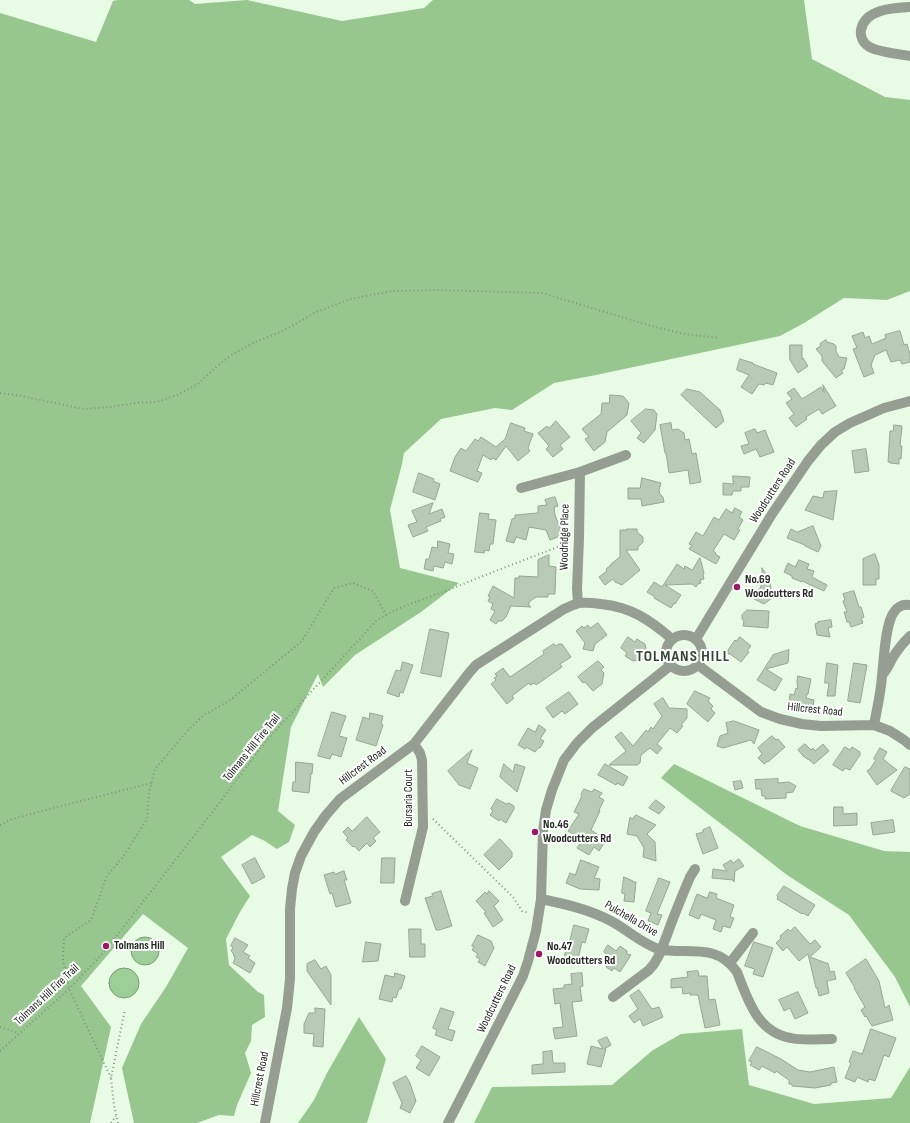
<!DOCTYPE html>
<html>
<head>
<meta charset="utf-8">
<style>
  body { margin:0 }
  canvas { display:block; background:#e8fbe5 }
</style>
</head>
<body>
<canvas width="910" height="1123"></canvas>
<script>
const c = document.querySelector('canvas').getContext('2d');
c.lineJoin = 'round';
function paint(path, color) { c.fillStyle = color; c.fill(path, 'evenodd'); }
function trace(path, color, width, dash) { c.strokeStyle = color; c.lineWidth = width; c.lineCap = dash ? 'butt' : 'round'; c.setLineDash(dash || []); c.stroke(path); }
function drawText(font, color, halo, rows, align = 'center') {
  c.font = font + ' "Sofia Sans Condensed",sans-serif'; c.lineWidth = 4; c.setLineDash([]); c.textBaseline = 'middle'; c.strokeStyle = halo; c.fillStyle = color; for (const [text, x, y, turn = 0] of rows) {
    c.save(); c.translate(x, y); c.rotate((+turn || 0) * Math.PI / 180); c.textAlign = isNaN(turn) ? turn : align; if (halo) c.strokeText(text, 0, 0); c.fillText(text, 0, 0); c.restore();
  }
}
const forest = new Path2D(`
  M118,0H189L195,4L247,0L342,21L424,8L433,0H804L812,59L885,97L910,100V291L887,300L844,298L804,323L780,336L596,375L554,383L512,410L495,408L441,419L404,453L402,464L390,510L400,568L459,583L421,612L355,655L323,687L318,674L291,727L278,811L295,825L289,842L277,849L265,841L252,835L221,857L250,896L240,912L226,939L229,965L258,992L264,995L265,1017L252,1025L251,1041L245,1053L251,1073L237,1105L234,1116L219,1115L197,1123H134L122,1068L141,1024L166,987L188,948L143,914L81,986L111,1027L90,1123H0V13L96,42L113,1Z
  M674,764L800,826L884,851L910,852V1007L895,977L849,915L787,875L737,836L661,778Z
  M359,1017L386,1059L367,1123H298L314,1100L327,1073Z
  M742,1029L749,1085L814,1104L891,1098L910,1067V1123H474L492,1087L612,1085L653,1050L681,1034Z`);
const water = new Path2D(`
  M131 951a14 14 0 1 1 28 0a14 14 0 1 1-28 0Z
  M109 983a15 15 0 1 1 30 0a15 15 0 1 1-30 0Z`);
const building = new Path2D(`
  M900,331L904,345L907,344L910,354V362L902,364L900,360L891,362L886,350L875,355L871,365L874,373L864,377L853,349L857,348L852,336L863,332L865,338L869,336L872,344L886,338L885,335Z
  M826,340L827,342L834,344L836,346V351L839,357L847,358L844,369L841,370L843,373L836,378L822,361V356L816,349L821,346L820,344Z
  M790,345H802V359L803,358L808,366L798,373L790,360Z
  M740,359L753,363V364L777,373L773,385L766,383L764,385L759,384L752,394L741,387L749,375L737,370Z
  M823,385L836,406L822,414L819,409L806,417L807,419L796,427L789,418L794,414L786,403L792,399L787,393L794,388L802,399L821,387L824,392Z
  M687,389L700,392L720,410L724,421L716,428L681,395Z
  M610,395L623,396L629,403L627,415L607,432L605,442L594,451L585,439L589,437L582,429L601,414L602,403H609Z
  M646,409L654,410L657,414L655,430L644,443L637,438L641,433L631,421Z
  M556,421L570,437L560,445L563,449L553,457L546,449L549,446L538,433L547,426L549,428Z
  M511,423L525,428L524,431L533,434L528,448L530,451L518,461L506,446L496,460L492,458L491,460L483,455L477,471L482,473L478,482L450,471L455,457L461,448L466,451L475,439L478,441L481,437L496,447L505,439Z
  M671,423L672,430L678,429L684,433L685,440L689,439L692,454L696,453L701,482L690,484L688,470L669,473L666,453H665L660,425Z
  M894,425L902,426L900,446H902L901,459L899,458V464L890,463V462H888L890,431H893Z
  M755,429L757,433L765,430L774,452L760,457L756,449L744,454L741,446L749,444L745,433Z
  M866,449L869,471L855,473L852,451Z
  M419,473L434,479L433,481L440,484L435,500L413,492Z
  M733,476L750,477L749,487H741V491H733L732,495H723V483L733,484Z
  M642,478L661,483L659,490L660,494L663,497L664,502L642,506L641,499H628V488H640Z
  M837,491L833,520L805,510L813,496L823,498L824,492Z
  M555,497L558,506L554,507L555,515L563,535L550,540L546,530L529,527L526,540L516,537L514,543L506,541L512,519L515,518V515L538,513V506L547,505L545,500Z
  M433,503L429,514L442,509L445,517L440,519L441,521L426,527L428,531L413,537L408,525L417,522L412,511Z
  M735,508L742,512L739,517L743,520L738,529L740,530L734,540L724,534L713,551L716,553L715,554L720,557L716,564L689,549L692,545L689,544L696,532L703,536L714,517L719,520L726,509L732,513Z
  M480,513L489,514L488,519L496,520L493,544H490L489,551L485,550L484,553L475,552Z
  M813,526L821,546L818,552L805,546V545L787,538L791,529L797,532Z
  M627,529H637V532L643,537V542L638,547V550H626L640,570L622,585L615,582L613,579L605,585L599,577L607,571L606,569L611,565V564L620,557V530H627Z
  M438,541L450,544L448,553L454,554L452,564L445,562L443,568L434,566L433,571L424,569L426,559H429L432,547L437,548Z
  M875,554L879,565V579H876V585H863V559Z
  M549,555V566L556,567L555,594H548V597H536L529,602V606L531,607L511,606L506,617L502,621H498L496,624L490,620L495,611L491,609L493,604L488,601L490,597L488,596L493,586L514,598L515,578H519V576L538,577V560Z
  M700,558L704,573L703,575L704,579L700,580L701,583L698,584L696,587L692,584L665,585L681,595L675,604L674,603L671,608L654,598L655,597L647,592L654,582L662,587L677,564L684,569L685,566L692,570Z
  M799,560L809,564L807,569L814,571L812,577L827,585L824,591L802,581V582L792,578V576L784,572L788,563L795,567Z
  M762,568L770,580L772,598L764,604L754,599L761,586L763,584Z
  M854,591L859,607H861L864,617L861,618L863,623L851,627L849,622H847L844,612H847L843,601L845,600L843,594Z
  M747,610L769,611L768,628L743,626L744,621L742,619V615Z
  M831,620L832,627L828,628L830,637L817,635L815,624L818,623V622Z
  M598,623L607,635L595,644L593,651L583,649L585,643L576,631L582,626L584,628L588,625L590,628Z
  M430,629L449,633L441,677L421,673Z
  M628,637L635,642L637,639L645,644L647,654L644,659L633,661L625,656L627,653L621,648Z
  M740,637L751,646L747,651L749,652L741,662L730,654H728V650L735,640L736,641Z
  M554,644L556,646L559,644H562L571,657L560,664L562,667L536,685L535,683L530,685L529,683L512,696L514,698L507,704L491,684L496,680L494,678L497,676L495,674L503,668L510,677L544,654L543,651Z
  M789,650L788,663L766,669L782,679L775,691L757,680L773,655Z
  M598,661L604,667L601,670L604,673L602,684L593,691L585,682L583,683L578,677Z
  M403,662L413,665L403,693L400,692L399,697L387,693L396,670L400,671Z
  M827,663L838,665L835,696H827L829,683H825Z
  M854,663L867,665L860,703L848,701Z
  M798,676L811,679L808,694H807L806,698L814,700L813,706L789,702L790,694L794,695L796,688L798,689L797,682Z
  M695,691L710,698L708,701L713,706L711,709L715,713L708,722L687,704Z
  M569,692L578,704L565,714L562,711L553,718L546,708Z
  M663,698L669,708L687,709V718L681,725L683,726L677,733L670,728L657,744L662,748L657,754L650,748L641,755L640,763L637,765H609L626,751L615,737L621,732L633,746L646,730L648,732L651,727L653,729L662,716L654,704Z
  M332,712L346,716L339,736L347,738L341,757L332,754L330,759L318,756Z
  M370,713L383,716L381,724L383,725L376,746L356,740L363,717L369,719Z
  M734,721L759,730L754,744L751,740L723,748L717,746L720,736L728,733L726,723Z
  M539,725L546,730L540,739L544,741L540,748L539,747L535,752L526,747L525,749L518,745L528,728L535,732Z
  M772,736L776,740L778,739L785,747L768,762V761L764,764L758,758L762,754L758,748Z
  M805,744L811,750L813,748L815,751L823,744L829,751L814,764L808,759H807L805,757H804L798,750Z
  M845,747L850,750L852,747L860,752V755L850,770L845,768L843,771L833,765Z
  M880,748L887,752L883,759L897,770L877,785L867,771L870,769L876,760L874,759Z
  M472,750L467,763L478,768L470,789L459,785L448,771Z
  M296,762L313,764L312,774L311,773L309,793L292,791L293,782H295Z
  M504,764L513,772L515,764L525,767L517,792L500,777Z
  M605,764L628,777L623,786L617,783L616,785L598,775Z
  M905,767L910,769V794L904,798L891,791Z
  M778,779V783L789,782L796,786L793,792L786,793V798L765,799V796H762L761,789H756L755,780Z
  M741,781L743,788L735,790L733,782Z
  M584,789L592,792L594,789L602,793L599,797L604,800L599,810L600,811L591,830L606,840L599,851L594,847L589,855L577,848L582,840L568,831L579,814L574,812L582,796L581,795Z
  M497,799L506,804L509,803L514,806V809L506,823L500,819L499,821L490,815L493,811L491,809Z
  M656,800L665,807L659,814L649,808Z
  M834,807H843V814L857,813V825L834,826Z
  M636,815L656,825L647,834L655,842L656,861L643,857L644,848L637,836L627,834L630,817L632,819Z
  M367,817L380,832L373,838L376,841L370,847L367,843L359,851L354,846L353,847L346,840L348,838L343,832L348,827L352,831Z
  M893,820L895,832L873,835L871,823Z
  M710,827L718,848L703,854L696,834L703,832V830Z
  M500,839L512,852V857L499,870L484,855Z
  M255,858L265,877L252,884L242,865Z
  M382,858H395L394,883H381Z
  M739,859L744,866L735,871L734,882L733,880L712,878L713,869L727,871L723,865L731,860L733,863Z
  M581,860L599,867L594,878L600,879L599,890L580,889L566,883L570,873L575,875Z
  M344,871L347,880H344L351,903L336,907L332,893L330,894L324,875L334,872L335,874Z
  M624,877L633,881V882H636L634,902L624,901L625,894L622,893Z
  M659,878L670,882L657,914L662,915L658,925L648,921L651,913L646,911Z
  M784,886L815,905L808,916L803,913L802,914L777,899L778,897L777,896Z
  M441,891L452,926L439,930H436L425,898L433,896L432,894Z
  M489,891L499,901L494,906L503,920L493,927L484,913L486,912L476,901L485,892L487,894Z
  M710,892L717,894L716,898L734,905L730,917L734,918L730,928L723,926L721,932L713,929L716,920L701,914L699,919L689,915L697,894L707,898Z
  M574,925L589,929L585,943L582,942L577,963L563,960L568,943H569Z
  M795,927L810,944L815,940L821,947L810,957L826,963H828L830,972L834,971L836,979L827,981L829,993L819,996L817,988H816L808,954L799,961L787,947L783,951L776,943L781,938L780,936L788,929L790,931Z
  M409,929H421V944H425V957H410Z
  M478,935L491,941L494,948L485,966L478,962L480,959L476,957L478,954L472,950L474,947L472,946Z
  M235,938L248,945L243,952L250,956L248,958L255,963L250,973L233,963L235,959L233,953L231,951L233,947L231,946Z
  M366,942L381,944L378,961L363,962Z
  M754,942L773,948L763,977L753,974L755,969L745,966Z
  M608,945L616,951L620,946L627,951V954L631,955L620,972L614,968L612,971L606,967L608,964L605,962L608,957L607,956L608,955L604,952Z
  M866,959L879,981L885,1008L889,1005L893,1020L872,1026L866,1016L865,1017L861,1010L865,1007L854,988H855L846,973Z
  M315,960L321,969L326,966L331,975V1005L307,971V964Z
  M698,971L699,976H707L709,1000L715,999L720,1025L705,1028L698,995H690V993L683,994L682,987L671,988V979L688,977L687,972Z
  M395,973L405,976L401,989H399L396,998L393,997L392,1002L379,999L385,975L394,977Z
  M582,973L583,986L580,987L582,1001L572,1002L577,1036L555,1039L553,1028L563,1027L560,1003L555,1004L553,989L564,988V985L572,984L571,974Z
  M639,990L652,1009L659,1007L663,1017L643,1026L640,1019L634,1023L629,1016L638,1009L630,996Z
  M798,992L808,1013L795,1019L790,1008L784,1011L779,1000Z
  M315,1008L325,1009L323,1047L313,1046L314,1034L304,1033V1024L309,1013H315Z
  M441,1008L454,1012L448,1029L455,1031L452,1041L435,1035L437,1030L433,1028Z
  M871,1029L896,1038L889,1057L884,1055L875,1081L869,1079L868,1082L857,1077L855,1082L845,1078L851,1063L849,1062L853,1051L862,1054Z
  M607,1037L611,1045L604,1049H606L601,1067L587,1064L591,1046L603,1049L598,1041Z
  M422,1046L440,1057L429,1076L416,1068L421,1060L416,1056Z
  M757,1047L781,1059L798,1070L810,1072L834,1067L837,1082L831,1083V1085L815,1088L792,1086V1084H789V1080L776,1071L775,1073L762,1066L759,1070L750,1065L752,1062L749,1061Z
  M552,1051L553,1063H565V1072L532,1074V1065L543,1064V1052Z
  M406,1076L410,1083L416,1101L410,1113L400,1108L402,1103L393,1083Z`);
const path = new Path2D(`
  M0,393L16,395L84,409L110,407L135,403L156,402L177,395L198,384L217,366L230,356L251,344L285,330L314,313L350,299L392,291L436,290L542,293L648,325L684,334L719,338
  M433,819L513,897L522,911L529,913
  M0,825L12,819L151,783
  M0,1027L19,1033
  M0,1051L69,989L105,951L214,810L266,741L376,621C397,607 422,600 446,591C487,574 529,558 571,542
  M111,1078L69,989L63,960L64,938L91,920L107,876L123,857L147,819L149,793L155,769L188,730L204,715L229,701L302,641L334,588L353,583L373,591L386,615
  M111,1123L116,1116
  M118,1123L114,1105L111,1078L125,1009`);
const minor = new Path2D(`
  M910,7C893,8 865,9 861,30C860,36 863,43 868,46C876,52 899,54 910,56
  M521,488L580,472L626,455
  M578,603L577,589L579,538L580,472
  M666 653a18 18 0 1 1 36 0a18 18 0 1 1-36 0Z
  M696,639L772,514L808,461L821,445L835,432L850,423L884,408L910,401
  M698,665L761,712L780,719L802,724L821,726L874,725L890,731L904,740L910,745
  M882,675C887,670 889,665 892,659C897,650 903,643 910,636
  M874,725C877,709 881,692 882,676C884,660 885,624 894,612C898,606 904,604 910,605
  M541,899C565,904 588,909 611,921C628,930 642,944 661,950C666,951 671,950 676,951C701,951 721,949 737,972C748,1000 757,1032 791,1038C804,1041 819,1039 832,1039
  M405,901L423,827L422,760L420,753L414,744
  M730,963L753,933
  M613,997L649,970C659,960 662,947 667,935C674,915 682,896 690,877L695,869
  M265,1123L287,1008L290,979V909L292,889L295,873L301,856L314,832L326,815L340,799L414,744L469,673L476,665L564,609C569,607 574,604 579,603C586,602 594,603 601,604C631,607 650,620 672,639
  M448,1123L523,976L528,961L536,931L541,899L543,831L546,810L552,790L564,760L577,743L592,728L671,665`);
const markers = [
  [737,587,4,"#9f1867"],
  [535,832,4,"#9f1867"],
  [106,946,4,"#9f1867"],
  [539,954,4,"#9f1867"]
];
const streetNames = [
  ["Woodcutters Road",773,491,-57],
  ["Woodridge Place",565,537,-89],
  ["Hillcrest Road",815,710,6],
  ["Tolmans Hill Fire Trail",252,748,-51],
  ["Hillcrest Road",363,766,-37],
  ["Bursaria Court",409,798,-90],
  ["Pulchella Drive",631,919,30],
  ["Tolmans Hill Fire Trail",47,995,-43],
  ["Woodcutters Road",497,999,-64],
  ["Hillcrest Road",260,1079,-79]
];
const poiNames = [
  ["No.69",745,580],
  ["Woodcutters Rd",745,594],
  ["No.46",543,825],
  ["Woodcutters Rd",543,839],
  ["Tolmans Hill",114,946],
  ["No.47",547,947],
  ["Woodcutters Rd",547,961]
];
const districtNames = [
  ["TOLMANS HILL",683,657]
];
paint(forest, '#97c78f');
paint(water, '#9ece97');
trace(water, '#799c74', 1);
paint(building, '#b8cbb5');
trace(building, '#96a893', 1);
trace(path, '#849182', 2, [1, 3]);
trace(minor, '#969e94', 10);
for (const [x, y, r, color] of markers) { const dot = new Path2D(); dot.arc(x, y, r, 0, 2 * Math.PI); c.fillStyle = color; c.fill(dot); trace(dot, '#fff', 1.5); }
drawText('12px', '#222921', '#fff', streetNames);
drawText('bold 12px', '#222921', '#fff', poiNames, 'left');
c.letterSpacing = '1px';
drawText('bold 16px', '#364634', '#fff', districtNames);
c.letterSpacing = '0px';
</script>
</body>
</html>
